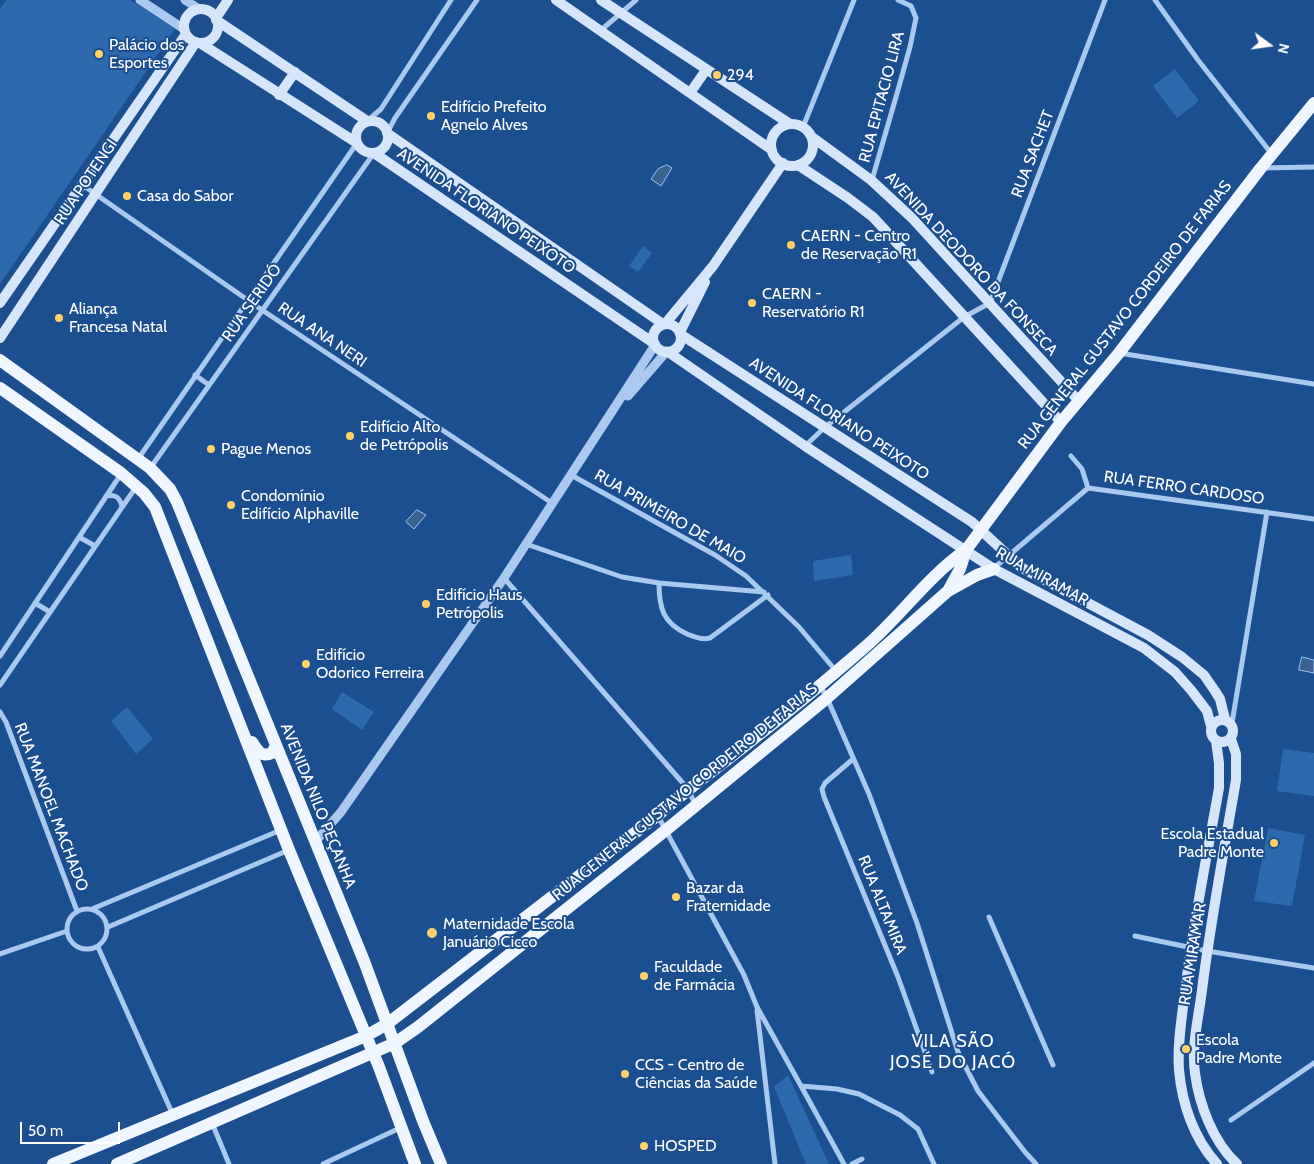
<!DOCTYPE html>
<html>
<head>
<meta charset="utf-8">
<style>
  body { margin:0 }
  #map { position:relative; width:1314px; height:1164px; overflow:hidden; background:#1b4f8f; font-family:Cabin,sans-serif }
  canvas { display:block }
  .north { position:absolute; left:1244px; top:20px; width:50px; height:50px; -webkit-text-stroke:4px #1b4f8f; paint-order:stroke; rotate:104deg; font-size:14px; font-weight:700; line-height:20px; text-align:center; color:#fff }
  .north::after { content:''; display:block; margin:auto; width:18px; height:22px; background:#fff; clip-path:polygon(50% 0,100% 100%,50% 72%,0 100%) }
  .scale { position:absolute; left:20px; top:1122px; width:100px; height:22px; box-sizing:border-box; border:2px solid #fff; border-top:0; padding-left:6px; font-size:15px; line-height:18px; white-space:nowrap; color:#fff; -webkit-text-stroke:4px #1b4f8f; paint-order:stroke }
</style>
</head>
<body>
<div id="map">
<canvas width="1314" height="1164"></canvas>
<div class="north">N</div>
<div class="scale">50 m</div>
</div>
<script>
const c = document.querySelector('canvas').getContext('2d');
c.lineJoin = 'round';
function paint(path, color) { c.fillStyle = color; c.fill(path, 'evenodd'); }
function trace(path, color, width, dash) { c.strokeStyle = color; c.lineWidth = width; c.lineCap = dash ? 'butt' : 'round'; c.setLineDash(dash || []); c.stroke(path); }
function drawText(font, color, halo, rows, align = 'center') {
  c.font = font + ' Cabin,sans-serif'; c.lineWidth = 4; c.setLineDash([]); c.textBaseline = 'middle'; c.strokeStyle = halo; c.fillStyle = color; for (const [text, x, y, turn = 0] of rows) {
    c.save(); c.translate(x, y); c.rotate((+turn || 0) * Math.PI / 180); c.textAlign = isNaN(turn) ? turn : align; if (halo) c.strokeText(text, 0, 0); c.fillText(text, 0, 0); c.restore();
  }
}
const green = new Path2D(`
  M6,0H130L175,29L0,284V9Z
  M1175,69L1199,101L1177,118L1153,86Z
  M643,246L652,253L638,272L629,266Z
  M851,555L853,575L814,581L813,561Z
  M342,692L374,712L362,730L332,709Z
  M127,707L153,739L136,754L111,721Z
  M1283,749L1314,753V796L1277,791Z
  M1268,828L1305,835L1292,906L1254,901Z
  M788,1075L829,1164H806L774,1087Z`);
const water = new Path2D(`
  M667,165L672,168L661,186L651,179L658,169Z
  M417,510L426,515L414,529L406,522Z
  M1302,657L1314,660V673L1299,670Z`);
const minor = new Path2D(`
  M1155,0L1198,60L1271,153
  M600,31L636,0
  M367,121L381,109L451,0
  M803,127L854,0
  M387,133L395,118L477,0
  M1262,168L1314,167
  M872,180L898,90L910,47L916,18L911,6L898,0
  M81,184L262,310L552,503
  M1119,353L1314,384
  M195,375L209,385
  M805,446L824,428L964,317L990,303L1105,0
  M1071,456L1082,469L1088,488L1314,519
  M138,459L357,143
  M151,467L374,153
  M571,475L715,555L746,576L799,627L836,671
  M106,496C115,494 120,497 122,507
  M79,537L95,546
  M526,544L622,577L659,583L764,592
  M994,568L1088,488
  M504,578L688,789L695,804
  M659,583C659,608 663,623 687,634C695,637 701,640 710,638L768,595
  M35,603L50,612
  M0,656L121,474
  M0,685L136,487
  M820,685L827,698L869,794L917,923L958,1052L978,1091L1025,1152L1036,1164
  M0,712L6,722L77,911
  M1232,723L1267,512
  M853,759L825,783L822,789L824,797L898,977L932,1072
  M658,816L744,975L757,1007L801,1086L837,1089L859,1094L900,1115L918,1129L934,1164
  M67 929a20 20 0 1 1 40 0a20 20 0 1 1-40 0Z
  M92,909L281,830
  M989,917L1053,1065
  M108,927L289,850
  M1135,936L1207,951L1314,968
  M98,947L173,1115
  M0,954L67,931
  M757,1010L775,1164
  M801,1086L844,1164
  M1231,1120L1314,1063
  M212,1123L229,1164
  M323,1164L400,1128
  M852,1164L862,1159`);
const tertiary = new Path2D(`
  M140,0L184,29
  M185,0L199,9
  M628,396L667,351
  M315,842L341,812L504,578L655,345`);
const secondary = new Path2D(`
  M556,0L772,150
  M601,0L790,124
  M184 26a17 17 0 1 1 34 0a17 17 0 1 1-34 0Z
  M216,18L228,0
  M216,20L367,121
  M200,43L357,143
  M690,93L706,70
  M279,95L295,72
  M356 137a16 16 0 1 1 32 0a16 16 0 1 1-32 0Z
  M771 145a21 21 0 1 1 42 0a21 21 0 1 1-42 0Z
  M387,133L663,324
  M812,137L871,180L912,218L1078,400
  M374,153L655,344
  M798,165L848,198L873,217L1061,422
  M0,303L186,34
  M665,324L713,266L783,163
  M653 338a14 14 0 1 1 28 0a14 14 0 1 1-28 0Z
  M680,332L705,282
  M680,334L972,522L1022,568L1148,635L1182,657L1204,675L1215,691L1220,699L1225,719
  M0,338L196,42
  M668,352L805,446L994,569L1144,648L1175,672L1191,690L1207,711L1211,726
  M1211 731a11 11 0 1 1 22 0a11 11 0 1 1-22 0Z
  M1231,739L1236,754V780C1224,850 1211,919 1202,990C1199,1016 1191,1046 1195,1073C1199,1104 1213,1142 1237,1164
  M1216,741L1219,763V788C1207,856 1193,923 1185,991C1182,1017 1177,1044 1179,1070C1182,1104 1194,1139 1217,1164`);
const primary = new Path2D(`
  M0,360L150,468L170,489L177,502L364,961L423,1121L441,1164
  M0,388L121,473L144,493L155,507L289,850L379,1067L415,1164
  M948,591L977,575L994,569
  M252,742C257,750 261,758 272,753L276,746
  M53,1164L366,1036L387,1024L658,815C686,790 717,768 747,744C787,713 827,680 865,647C900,617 928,576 966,550L1061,422L1119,353L1260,169L1314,103
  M117,1164L395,1043L418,1027L666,830L827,698L948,591L960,569L966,550`);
const markers = [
  [99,54,5,"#ffd166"],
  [717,75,5,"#ffd166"],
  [431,116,5,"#ffd166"],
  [127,196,5,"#ffd166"],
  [791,245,5,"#ffd166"],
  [752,303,5,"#ffd166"],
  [59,318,5,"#ffd166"],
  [350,436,5,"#ffd166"],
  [211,449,5,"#ffd166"],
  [231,505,5,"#ffd166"],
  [426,604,5,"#ffd166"],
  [306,664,5,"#ffd166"],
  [1274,843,5,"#ffd166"],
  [676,897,5,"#ffd166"],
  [432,933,6,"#ffd166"],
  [644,976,5,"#ffd166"],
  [1186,1049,5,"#ffd166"],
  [625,1074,5,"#ffd166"],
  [644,1146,5,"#ffd166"]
];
const poiNames = [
  ["Palácio dos",109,45],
  ["Esportes",109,63],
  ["294",727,75],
  ["Edifício Prefeito",441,107],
  ["Agnelo Alves",441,125],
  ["Casa do Sabor",137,196],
  ["CAERN - Centro",801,236],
  ["de Reservação R1",801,254],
  ["CAERN -",762,294],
  ["Reservatório R1",762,312],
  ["Aliança",69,309],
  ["Francesa Natal",69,327],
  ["Edifício Alto",360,427],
  ["de Petrópolis",360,445],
  ["Pague Menos",221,449],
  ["Condomínio",241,496],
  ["Edifício Alphaville",241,514],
  ["Edifício Haus",436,595],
  ["Petrópolis",436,613],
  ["Edifício",316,655],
  ["Odorico Ferreira",316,673],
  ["Escola Estadual",1264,834,"right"],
  ["Padre Monte",1264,852,"right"],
  ["Bazar da",686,888],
  ["Fraternidade",686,906],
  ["Maternidade Escola",443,924],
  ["Januário Cicco",443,942],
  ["Faculdade",654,967],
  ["de Farmácia",654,985],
  ["Escola",1196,1040],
  ["Padre Monte",1196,1058],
  ["CCS - Centro de",635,1065],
  ["Ciências da Saúde",635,1083],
  ["HOSPED",654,1146]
];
const streetNames = [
  ["RUA EPITACIO LIRA",882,97,-75],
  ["RUA SACHET",1033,154,-69],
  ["RUA POTENGI",86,182,-56],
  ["AVENIDA FLORIANO PEIXOTO",486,211,34],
  ["AVENIDA DEODORO DA FONSECA",971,264,47],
  ["RUA SERIDÓ",252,303,-55],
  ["RUA GENERAL GUSTAVO CORDEIRO DE FARIAS",1125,315,-52],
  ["RUA ANA NERI",322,335,34],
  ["AVENIDA FLORIANO PEIXOTO",839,419,33],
  ["RUA FERRO CARDOSO",1184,488,8],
  ["RUA PRIMEIRO DE MAIO",670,517,30],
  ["RUA MIRAMAR",1042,577,29],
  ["RUA GENERAL GUSTAVO CORDEIRO DE FARIAS",685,792,-39],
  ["AVENIDA NILO PEÇANHA",318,806,68],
  ["RUA MANOEL MACHADO",51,807,69],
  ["RUA ALTAMIRA",882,905,68],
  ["RUA MIRAMAR",1193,954,-81]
];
const neighbourhoodNames = [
  ["VILA SÃO",953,1042],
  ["JOSÉ DO JACÓ",953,1063]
];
paint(green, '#2e69ad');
paint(water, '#3c6290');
trace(water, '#9cc4f0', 1);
trace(minor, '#a9c9ee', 5);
trace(tertiary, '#a9c9ee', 9);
trace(secondary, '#d6e6fa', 10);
trace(primary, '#f0f6ff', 12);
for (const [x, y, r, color] of markers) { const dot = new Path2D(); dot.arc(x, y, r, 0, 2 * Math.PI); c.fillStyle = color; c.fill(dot); trace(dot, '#1b4f8f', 2); }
drawText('16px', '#fff', '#1b4f8f', poiNames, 'left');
drawText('16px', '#fff', '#1b4f8f', streetNames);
c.letterSpacing = '1px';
drawText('18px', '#fff', '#1b4f8f', neighbourhoodNames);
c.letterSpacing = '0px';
</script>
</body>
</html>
